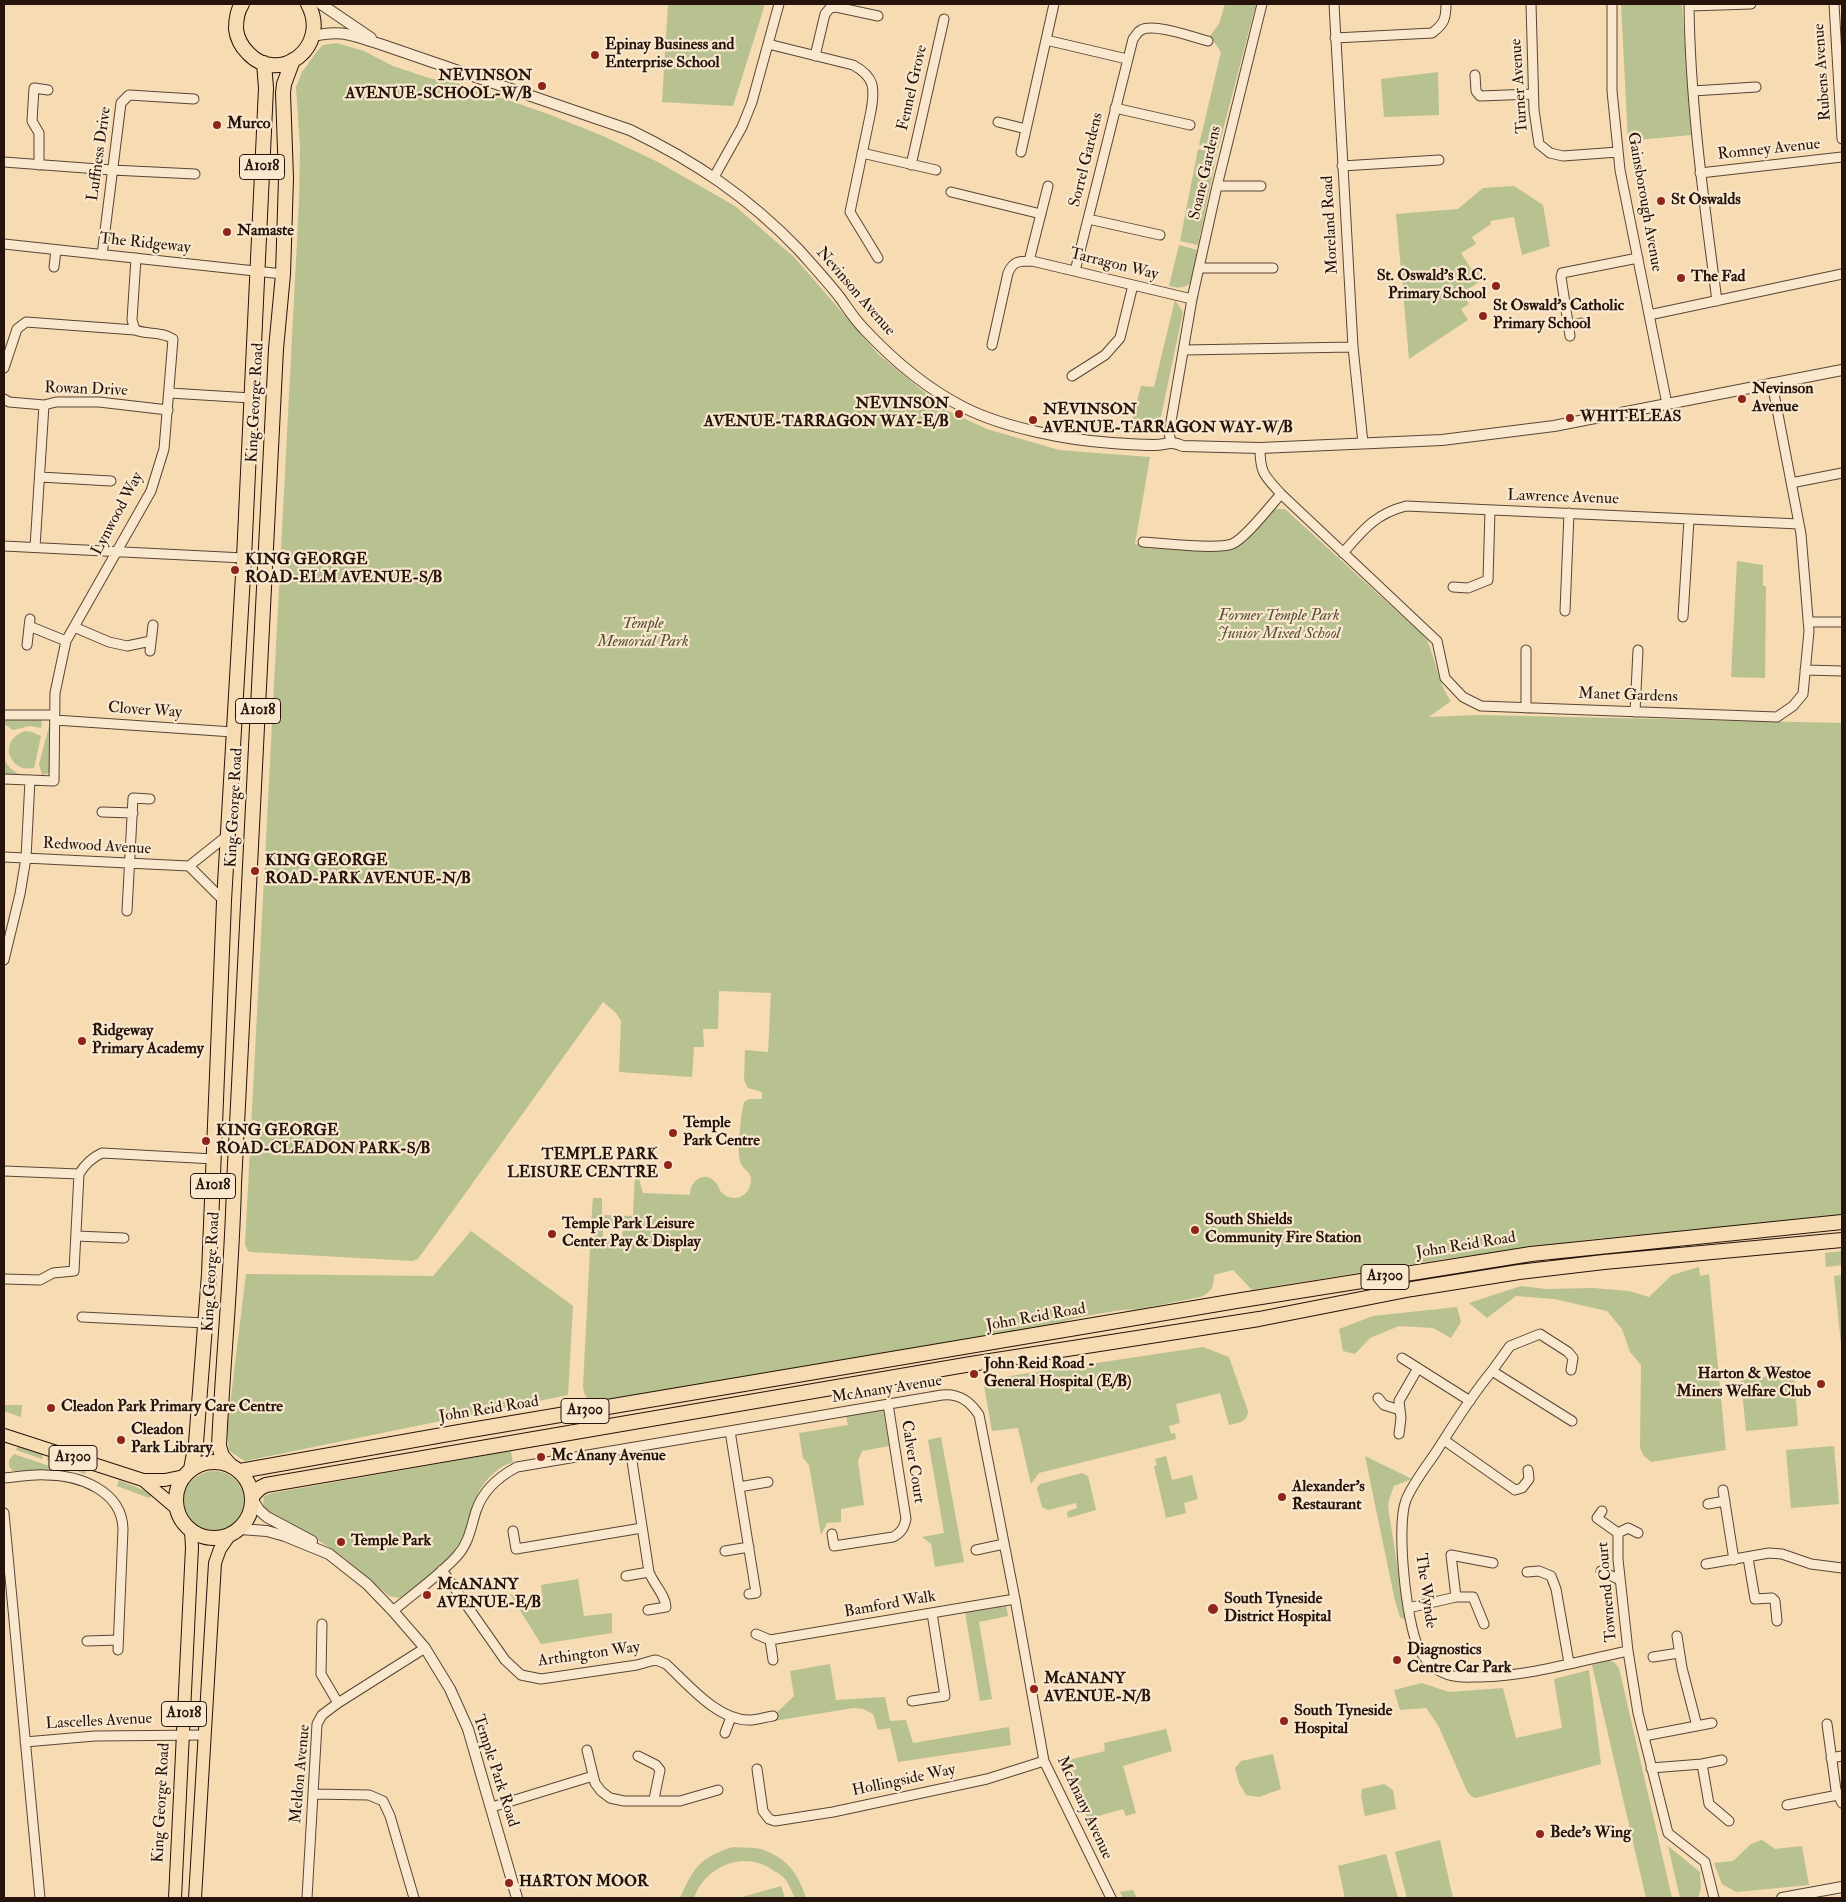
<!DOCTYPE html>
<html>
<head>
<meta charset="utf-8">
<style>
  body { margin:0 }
  #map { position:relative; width:1846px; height:1902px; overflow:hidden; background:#f6dbb3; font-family:"IM FELL Double Pica",serif }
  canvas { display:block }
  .frame { position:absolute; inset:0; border:5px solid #26130b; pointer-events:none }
</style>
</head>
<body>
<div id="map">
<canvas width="1846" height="1902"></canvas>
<div class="frame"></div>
</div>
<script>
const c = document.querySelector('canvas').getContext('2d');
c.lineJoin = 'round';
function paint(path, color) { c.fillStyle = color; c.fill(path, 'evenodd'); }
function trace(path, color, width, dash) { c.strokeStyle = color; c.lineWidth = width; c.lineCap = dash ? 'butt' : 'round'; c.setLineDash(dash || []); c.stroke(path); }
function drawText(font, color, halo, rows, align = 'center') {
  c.font = font + ' "IM FELL Double Pica",serif'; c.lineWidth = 4.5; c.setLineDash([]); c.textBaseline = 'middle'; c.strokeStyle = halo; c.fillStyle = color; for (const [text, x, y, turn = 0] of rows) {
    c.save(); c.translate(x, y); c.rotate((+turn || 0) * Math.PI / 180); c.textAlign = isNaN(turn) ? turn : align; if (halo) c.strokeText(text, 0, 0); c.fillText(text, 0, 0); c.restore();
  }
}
const green = new Path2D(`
  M668,4H765L733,106L662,102Z
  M1225,4H1256L1218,149L1199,145L1221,52L1210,36L1219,24Z
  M1621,4H1682L1691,135L1628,141Z
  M337,43L364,51L393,66L429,78L465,85L548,114L603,136L658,162L735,206L795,258L878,354L946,410L987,429L1059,450L1150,457L1135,544L1218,550L1240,545L1275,509H1285L1426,638C1436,659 1437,682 1451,701L1429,717L1479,715L1842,723V1217L1594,1239L1445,1259L1252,1290L1233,1270L1214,1275C1214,1287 1211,1293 1200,1297L1140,1309L1121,1310L1085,1316L1065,1321L1066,1326L596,1404C587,1400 584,1396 583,1386L591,1230H603V1239H622L623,1227L591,1225L593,1198H602V1215L633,1216L635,1174L639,1179L643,1193L690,1195C690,1181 704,1170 715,1182C718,1184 719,1189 721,1192C727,1199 738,1200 745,1194C749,1190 751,1185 751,1180C751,1172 744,1170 741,1164C736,1154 741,1114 744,1102L749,1099H762V1092L748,1088L744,1080L745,1050L768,1052L771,993L719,991L718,1029H703L704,1047H694L692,1077L619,1072L621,1021L616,1013L603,1002L418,1259L412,1261L251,1252L248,1251L245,1245L299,202L300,147L296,87L302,72L318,50L323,45Z
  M1438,72L1439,115L1384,117L1381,79Z
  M1198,149L1217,153L1198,245L1180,241Z
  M1514,186L1543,205L1550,246L1522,255L1514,217L1490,221L1491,224L1472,237L1476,244L1461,253L1471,269L1476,267L1484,279L1462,293L1469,304L1461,309L1468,320L1409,359L1396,214L1458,209L1483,188Z
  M1179,245L1197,250L1191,283C1183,289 1178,288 1169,286Z
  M1175,300L1183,312L1160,421L1154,431H1129L1141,386L1154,387Z
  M1737,561L1763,565V586H1766L1765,678L1731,677Z
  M4,717L42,719L41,728L30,726L13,730L4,724Z
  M50,723H53L51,773L42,775L39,764Z
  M26,731L32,732L41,736L34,768C22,770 14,766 9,754C8,742 14,734 26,731Z
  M4,758C8,770 19,776 31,775L30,778L4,777Z
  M471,1231L573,1306L568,1395L245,1461L229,1451L227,1430L246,1274L433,1276Z
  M1842,1251V1265L1826,1267L1825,1253Z
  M1699,1267L1700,1276L1709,1274L1726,1450L1651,1462L1644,1456L1640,1448L1641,1365L1630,1352L1622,1329L1607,1311L1554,1299L1516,1296L1487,1318L1469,1303L1521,1286L1546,1289L1593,1288L1629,1291L1649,1297L1672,1275Z
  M1842,1275V1354L1834,1276Z
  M1457,1307L1461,1322L1451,1338L1433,1328L1399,1326L1370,1338L1355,1354L1343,1351L1339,1329L1373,1316Z
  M1203,1347L1229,1357L1248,1411C1248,1422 1238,1423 1229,1425L1220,1393L1176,1404L1180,1423L1169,1426L1171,1434L1175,1433L1176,1439L1039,1473L1031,1484L1018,1428L992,1431L983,1380Z
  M1794,1374L1798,1426L1746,1431L1741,1379Z
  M4,1405H22L21,1417L4,1411Z
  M883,1409L889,1446L862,1451L858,1461L864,1505L841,1509V1522L827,1523L821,1535L809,1465L803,1458L799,1433L848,1425L846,1416Z
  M941,1437L964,1562L935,1567L931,1544L922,1537L944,1533L928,1440Z
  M18,1446L43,1454L42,1459L16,1450Z
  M1834,1446L1839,1504L1791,1508L1786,1450Z
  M511,1451L513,1463C505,1464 499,1468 493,1474C467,1497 473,1525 456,1550C449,1559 410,1594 400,1598L389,1596L343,1557L321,1542L267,1511L263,1505L264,1496L273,1493Z
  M14,1454L67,1472L46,1470L13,1471L9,1466V1460Z
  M48,1456L87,1468L85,1474L47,1460Z
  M1166,1456L1172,1480L1192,1475L1198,1499L1184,1503L1186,1513L1166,1518L1154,1466L1157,1465L1155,1459Z
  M1365,1456L1412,1479L1394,1486L1389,1500L1388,1507L1406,1620L1400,1617L1395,1601Z
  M184 1501a30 30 0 1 1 60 0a30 30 0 1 1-60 0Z
  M1082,1473L1088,1476L1096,1510L1068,1518L1067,1514L1068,1511L1077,1508L1076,1503L1048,1510L1042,1507L1037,1488L1040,1484Z
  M119,1480L148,1492L153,1495L149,1498L117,1486Z
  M578,1579L584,1616L612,1613V1633L541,1644L510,1594L531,1602L543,1600L541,1585Z
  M1006,1605L1008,1616L979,1622L992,1699L980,1701L965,1612Z
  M1606,1660L1614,1662L1619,1668L1672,1898H1646L1592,1665Z
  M830,1664L836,1700L885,1697L890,1721L906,1720L913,1743L1009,1727L1011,1745L898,1762L890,1728L878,1730L873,1714L863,1709L853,1708L774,1721L773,1716L794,1696L790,1671Z
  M1589,1670L1601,1764L1476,1798L1471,1796L1467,1791L1438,1725L1426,1708L1400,1710L1394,1690L1422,1683L1449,1692L1503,1688L1516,1738L1562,1728L1554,1679Z
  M1166,1729L1172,1751L1123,1766L1136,1813L1126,1816L1123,1809L1088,1819L1061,1762L1105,1751L1104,1743Z
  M1273,1754L1281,1789L1259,1797L1246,1795L1239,1783L1235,1768L1241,1761Z
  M1384,1784L1393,1790L1396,1809L1365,1816L1361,1796L1362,1789Z
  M1440,1840L1453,1898H1407L1395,1852Z
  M1762,1840L1775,1849L1802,1846L1809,1885L1736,1892L1722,1884L1714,1863L1733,1861L1751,1844Z
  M1668,1846L1700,1872L1701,1888L1698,1898H1680Z
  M733,1847C742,1848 753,1847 761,1849C787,1858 798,1873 806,1898H795C792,1893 790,1886 786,1880C783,1876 778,1873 774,1871C745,1849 705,1866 694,1898H680C694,1867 699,1858 733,1847Z
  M1386,1854L1398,1898H1345L1338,1866Z
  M781,1886L785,1898H739Z
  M1133,1890L1137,1898H1123L1120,1892Z`);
const minor = new Path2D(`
  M1334,4L1353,347L1363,443
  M1531,4L1534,110L1539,144L1550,153L1563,156L1618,152
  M1612,4V91L1620,170L1667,404
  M1689,4C1690,103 1704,202 1717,301
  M1834,4L1842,139
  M1689,6L1751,4
  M1335,38L1432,33C1444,24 1446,19 1446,4
  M1046,40L1127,59
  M768,44L853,65C875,77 875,88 871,111L850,212L878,258
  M815,56L825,14L830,8L836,7L878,16
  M1475,75L1476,91L1480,96L1533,94
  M1693,91L1756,87
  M1115,108L1190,125
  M998,122L1026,129
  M1021,152L1054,4
  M862,153L936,170
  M4,162L112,170L195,174
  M39,165V133L32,121L34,88L48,90
  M911,165L944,19
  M1342,166L1439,160
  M1700,173L1842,157
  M714,177L742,127L752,102L779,4
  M1217,186H1261
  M951,192L1041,214
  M1088,219L1160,235
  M4,244L283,274
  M102,255L121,103L129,95L194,99
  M1029,261L1048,186
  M54,267L56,250
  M1199,268H1273
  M1075,271L1133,39C1136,36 1137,32 1141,30C1155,23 1192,37 1208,41
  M1649,315L1842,274
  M1568,326L1581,323
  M1570,336L1561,277L1562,273L1638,258
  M992,345L1008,273C1013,261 1019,261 1032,261L1192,299
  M1184,350L1353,347
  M4,368L17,329L26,322L135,330
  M1072,376L1105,355L1120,338L1133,285
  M170,393L251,398
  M4,399L9,402L44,405L56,402H99L168,410
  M1171,442L1169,433L1192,299L1217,186L1262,4
  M1260,448C1260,473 1264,475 1281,494L1437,641L1445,678L1463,697L1481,706L1777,717L1793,706L1803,694L1809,631L1801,534L1772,383
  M40,477L111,481
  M1791,483L1842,473
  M1143,542C1163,543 1216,550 1232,544C1245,539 1271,505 1281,494
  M4,546L244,558
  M35,547L44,405
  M1343,553C1363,530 1375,514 1406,506L1799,524
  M1453,587L1468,588L1488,580L1490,510
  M1565,611L1569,513
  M1683,617L1689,519
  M1808,622H1842
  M29,626L66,641
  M74,627L109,642L127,646L151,641
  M27,645L30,619
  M150,651L153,625
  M1805,670L1842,671
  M1526,708V650
  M1635,712L1638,650
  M4,715H54
  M55,720L233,732
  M4,779L54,781L55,693L66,641L151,491L164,449L173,339C161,331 148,335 135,330L132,320L136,258
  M102,812L133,813
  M4,857L189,866L224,901
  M189,866L228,835
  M127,911L133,798L150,799
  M4,960L20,894L26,858L30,780
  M4,1171L79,1174
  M76,1236L124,1238
  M4,1279L40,1280L53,1273L74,1271L79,1174C85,1164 91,1158 102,1153L214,1159
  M82,1317L205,1323
  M1402,1358L1470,1401
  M1571,1370L1573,1358L1568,1352L1540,1334L1510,1346L1492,1371L1572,1421
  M1492,1371C1471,1396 1454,1424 1436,1452C1426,1467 1413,1483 1406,1500C1396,1526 1406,1623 1419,1649C1427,1664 1437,1672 1453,1676C1461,1678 1471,1677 1480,1677C1530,1676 1579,1661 1628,1651
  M1378,1398L1384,1405L1400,1410
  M730,1431L756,1593L749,1594
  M1399,1434L1401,1418L1399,1401L1418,1368
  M1444,1440L1515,1490L1522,1488L1529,1479L1528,1470
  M630,1448L649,1572C654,1585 665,1594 666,1607L648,1610
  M4,1478C18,1477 32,1474 46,1475C80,1475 122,1491 123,1529L118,1650
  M739,1487L768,1482
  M1723,1490L1734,1560
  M1708,1504L1725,1501
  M1602,1511L1597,1518L1618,1533V1559L1628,1651L1638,1713L1668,1833L1705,1862L1714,1898
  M4,1513L40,1898
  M513,1531L516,1549L642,1528
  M1618,1533L1628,1528L1638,1533
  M832,1534L834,1546L893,1537C901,1533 904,1528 906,1519L888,1404
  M976,1550L1004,1544
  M725,1551L749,1547
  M1748,1558L1755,1599L1772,1598L1775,1601L1777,1621
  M1706,1564L1769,1553L1782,1554L1811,1564L1842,1568
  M442,1570L505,1660L521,1675L541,1679L637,1665L651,1661L656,1660L666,1664C688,1684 717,1720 749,1720C757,1720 765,1717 773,1716
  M1601,1571L1620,1580
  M1527,1572L1539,1571L1551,1576L1556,1589L1569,1663
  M626,1576L649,1572
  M1456,1597L1451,1555L1493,1563
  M1408,1608L1456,1597H1473L1484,1624
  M393,1611C414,1593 439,1576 457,1556C469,1543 471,1527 476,1511C483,1490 498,1477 517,1467L942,1395C959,1393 970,1401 979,1415L1015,1599L1044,1761L1111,1898
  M322,1624L321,1674L338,1703
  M756,1634L770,1640L773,1660
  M1677,1636L1682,1668L1697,1726
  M770,1640L1015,1599
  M87,1641L118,1640
  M1653,1657L1679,1653
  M912,1701L945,1696L932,1613
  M1827,1724L1836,1790L1842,1803
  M725,1733L731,1717
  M1644,1736L1712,1723
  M25,1742L95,1736L205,1735
  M587,1750L595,1783L601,1791L610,1798L624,1801H680L718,1790
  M638,1756L656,1765L660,1770L654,1799
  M1831,1758L1842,1756
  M1702,1764L1709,1804L1729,1821
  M1651,1768L1702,1764L1722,1760
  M757,1769L763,1811L769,1819L775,1821L833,1812L987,1779L1044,1761
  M313,1794L369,1795L383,1801L390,1816L414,1898
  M1787,1805L1838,1795
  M492,1807L593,1776
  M307,1898L317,1724L322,1715L338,1703L425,1648`);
const tertiary = new Path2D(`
  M321,4L371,38
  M313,36C342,29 353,36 380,44L630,130C696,162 748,197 799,250C813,266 828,282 841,299C848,309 855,320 864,329C893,360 927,389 965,408C1005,428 1068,440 1112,443C1126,444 1140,445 1154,445C1168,445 1168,440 1183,446L1260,448L1442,440L1554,426L1842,370
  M253,1500L259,1510L267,1517L312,1541
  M240,1529L267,1531L285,1536L329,1554L367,1584L393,1611L425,1648L450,1689L468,1729L517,1898
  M1782,1898L1842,1887`);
const primary = new Path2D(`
  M4,1435L143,1480H165L184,1476
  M143,1480L176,1508
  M175,1898L192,1547L191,1531
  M195,1898L215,1563L220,1549L229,1536`);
const trunk = new Path2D(`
  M242,4C237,11 236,20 236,29C237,38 241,46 248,53C279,86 331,47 308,4
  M176 1500a38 38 0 1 1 76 0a38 38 0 1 1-76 0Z
  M230,1465L222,1456L219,1446C223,1358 232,1271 234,1184L276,349L283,274L286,178L283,93L284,84L293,60
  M191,1469L196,1443L209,1274L224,901L244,558L266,88L264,63
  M240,1471L465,1431L1236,1301L1531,1254L1842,1222
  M253,1495L260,1488L266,1485L971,1364L1259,1319L1412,1289L1519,1272L1604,1262L1842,1240`);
const markers = [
  [595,55,5,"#8f2418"],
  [542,86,5,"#8f2418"],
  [217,125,5,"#8f2418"],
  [1661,201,5,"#8f2418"],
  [227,232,5,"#8f2418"],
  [1681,278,5,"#8f2418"],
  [1496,286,5,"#8f2418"],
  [1483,316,5,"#8f2418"],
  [1742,399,5,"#8f2418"],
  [959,414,5,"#8f2418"],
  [1570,418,5,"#8f2418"],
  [1033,420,5,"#8f2418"],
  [235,570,5,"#8f2418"],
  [255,871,5,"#8f2418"],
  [82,1041,5,"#8f2418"],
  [673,1133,5,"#8f2418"],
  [206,1141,5,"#8f2418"],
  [668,1165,5,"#8f2418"],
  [1195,1230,5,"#8f2418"],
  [552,1234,5,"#8f2418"],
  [974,1374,5,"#8f2418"],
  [1821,1384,5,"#8f2418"],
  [51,1408,5,"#8f2418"],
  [121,1440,5,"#8f2418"],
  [541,1457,5,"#8f2418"],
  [1282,1497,5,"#8f2418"],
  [341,1542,5,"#8f2418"],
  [427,1595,5,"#8f2418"],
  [1213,1609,6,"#8f2418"],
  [1397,1660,5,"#8f2418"],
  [1034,1689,5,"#8f2418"],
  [1284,1721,5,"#8f2418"],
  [1540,1834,5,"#8f2418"],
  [509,1883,5,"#8f2418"]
];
const shields = [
  [262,167,45],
  [258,711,45],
  [213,1186,45],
  [1385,1277,48],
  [585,1411,48],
  [73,1458,48],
  [184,1714,45]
];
const shieldNames = [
  ["A1018",262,167],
  ["A1018",258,711],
  ["A1018",213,1186],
  ["A1300",1385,1277],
  ["A1300",585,1411],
  ["A1300",73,1458],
  ["A1018",184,1714]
];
const poiNames = [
  ["Epinay Business and",605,46],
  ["Enterprise School",605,64],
  ["NEVINSON",532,77,"right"],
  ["AVENUE-SCHOOL-W/B",532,95,"right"],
  ["Murco",227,125],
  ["St Oswalds",1671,201],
  ["Namaste",237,232],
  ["St. Oswald's R.C.",1486,277,"right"],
  ["Primary School",1486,295,"right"],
  ["The Fad",1691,278],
  ["St Oswald's Catholic",1493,307],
  ["Primary School",1493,325],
  ["Nevinson",1752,390],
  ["Avenue",1752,408],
  ["NEVINSON",949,405,"right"],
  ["AVENUE-TARRAGON WAY-E/B",949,423,"right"],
  ["NEVINSON",1043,411],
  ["AVENUE-TARRAGON WAY-W/B",1043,429],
  ["WHITELEAS",1580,418],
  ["KING GEORGE",245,561],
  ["ROAD-ELM AVENUE-S/B",245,579],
  ["KING GEORGE",265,862],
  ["ROAD-PARK AVENUE-N/B",265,880],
  ["Ridgeway",92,1032],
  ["Primary Academy",92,1050],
  ["Temple",683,1124],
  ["Park Centre",683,1142],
  ["KING GEORGE",216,1132],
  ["ROAD-CLEADON PARK-S/B",216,1150],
  ["TEMPLE PARK",658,1156,"right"],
  ["LEISURE CENTRE",658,1174,"right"],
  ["South Shields",1205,1221],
  ["Community Fire Station",1205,1239],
  ["Temple Park Leisure",562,1225],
  ["Center Pay & Display",562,1243],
  ["John Reid Road -",984,1365],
  ["General Hospital (E/B)",984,1383],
  ["Harton & Westoe",1811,1375,"right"],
  ["Miners Welfare Club",1811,1393,"right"],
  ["Cleadon Park Primary Care Centre",61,1408],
  ["Cleadon",131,1431],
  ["Park Library",131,1449],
  ["Mc Anany Avenue",551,1457],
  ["Alexander's",1292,1488],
  ["Restaurant",1292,1506],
  ["Temple Park",351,1542],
  ["McANANY",437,1586],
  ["AVENUE-E/B",437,1604],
  ["South Tyneside",1224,1600],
  ["District Hospital",1224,1618],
  ["Diagnostics",1407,1651],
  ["Centre Car Park",1407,1669],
  ["McANANY",1044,1680],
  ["AVENUE-N/B",1044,1698],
  ["South Tyneside",1294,1712],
  ["Hospital",1294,1730],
  ["Bede's Wing",1550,1834],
  ["HARTON MOOR",519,1883]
];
const streetNames = [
  ["Rubens Avenue",1823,72,-94],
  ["Turner Avenue",1520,86,-94],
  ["Fennel Grove",913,88,-77],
  ["Romney Avenue",1769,150,-6],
  ["Luffness Drive",100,154,-82],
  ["Sorrel Gardens",1087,160,-76],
  ["Soane Gardens",1206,173,-77],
  ["Gainsborough Avenue",1644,202,80],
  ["Moreland Road",1331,225,-93],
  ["The Ridgeway",145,244,6],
  ["Tarragon Way",1114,265,14],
  ["Nevinson Avenue",855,292,49],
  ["Rowan Drive",86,390,2],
  ["King George Road",256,403,-87],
  ["Lawrence Avenue",1563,498,2],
  ["Lynwood Way",118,514,-62],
  ["Manet Gardens",1628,696,2],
  ["Clover Way",145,711,4],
  ["King George Road",235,808,-87],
  ["Redwood Avenue",97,847,3],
  ["John Reid Road",1466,1246,-9],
  ["King George Road",212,1272,-87],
  ["John Reid Road",1036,1318,-10],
  ["McAnany Avenue",887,1390,-9],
  ["John Reid Road",489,1410,-9],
  ["Calver Court",912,1462,81],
  ["The Wynde",1425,1591,82],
  ["Townend Court",1608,1592,-95],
  ["Bamford Walk",890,1605,-10],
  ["Arthington Way",589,1655,-8],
  ["Lascelles Avenue",99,1722,-3],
  ["Temple Park Road",495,1771,72],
  ["Meldon Avenue",301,1774,-85],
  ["Hollingside Way",904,1781,-12],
  ["King George Road",162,1803,-87],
  ["McAnany Avenue",1084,1808,65]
];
const parkNames = [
  ["Former Temple Park",1279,617],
  ["Junior Mixed School",1279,635],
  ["Temple",643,625],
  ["Memorial Park",643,643]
];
paint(green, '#b8c190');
trace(minor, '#5a4535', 11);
trace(tertiary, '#5a4535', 12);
trace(primary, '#26130b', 14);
trace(trunk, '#26130b', 16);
trace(minor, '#f9e8ce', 9);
trace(tertiary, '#f9e8ce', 10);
trace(primary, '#f6dbb3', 12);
trace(trunk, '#f6dbb3', 14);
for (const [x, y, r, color] of markers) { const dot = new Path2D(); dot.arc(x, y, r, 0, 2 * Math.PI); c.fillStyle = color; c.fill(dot); trace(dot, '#f9e8ce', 2); }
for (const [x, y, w] of shields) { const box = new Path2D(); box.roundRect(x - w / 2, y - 12.5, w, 25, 4); c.fillStyle = '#f9e8ce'; c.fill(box); trace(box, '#26130b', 1); }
drawText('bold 15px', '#26130b', null, shieldNames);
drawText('bold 16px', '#26130b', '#f9e8ce', poiNames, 'left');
drawText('16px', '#26130b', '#f9e8ce', streetNames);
drawText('italic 16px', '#59503a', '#f9e8ce', parkNames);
</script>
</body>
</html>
